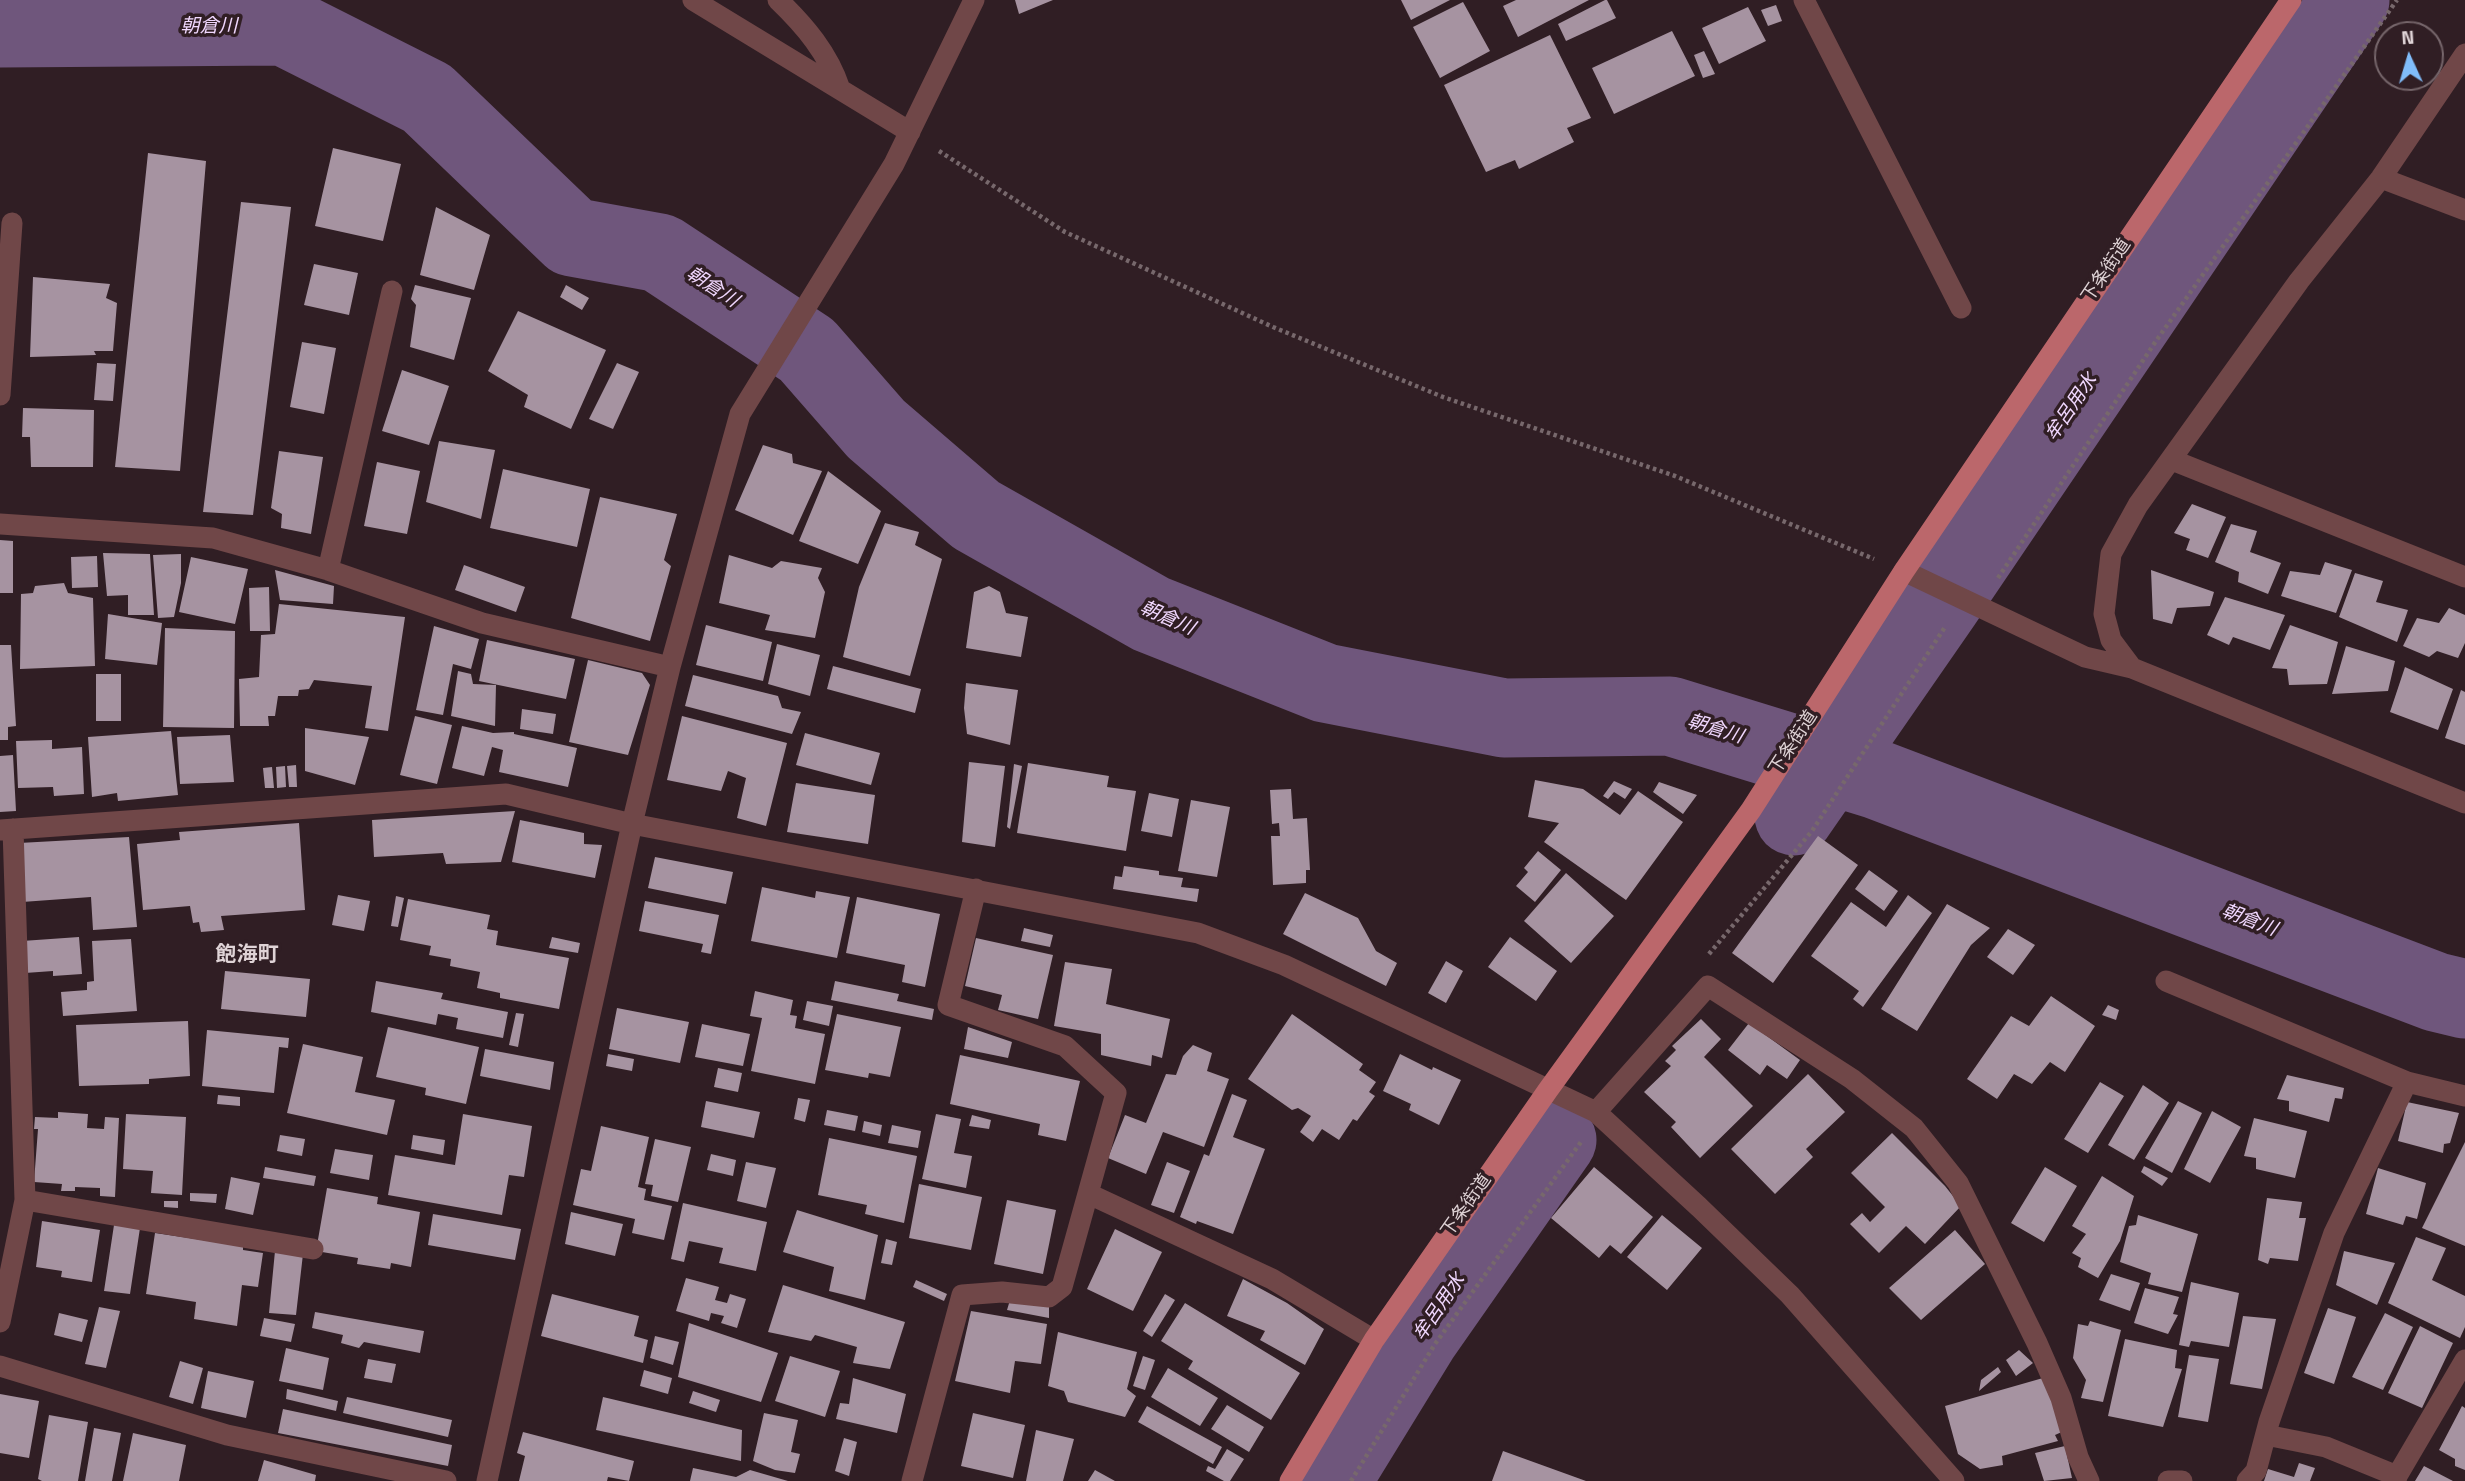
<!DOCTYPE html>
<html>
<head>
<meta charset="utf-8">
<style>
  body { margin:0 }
  #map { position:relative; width:2465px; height:1481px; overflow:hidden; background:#301e24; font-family:"Titillium Web",sans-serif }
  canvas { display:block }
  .north { position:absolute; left:2374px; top:21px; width:70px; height:70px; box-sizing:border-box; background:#301e24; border:2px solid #76666b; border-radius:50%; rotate:356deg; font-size:19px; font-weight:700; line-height:28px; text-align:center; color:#dfd3d6 }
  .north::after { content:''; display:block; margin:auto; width:24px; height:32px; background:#80bdfa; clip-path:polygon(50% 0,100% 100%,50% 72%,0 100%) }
</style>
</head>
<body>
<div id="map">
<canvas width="2465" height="1481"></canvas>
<div class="north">N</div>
</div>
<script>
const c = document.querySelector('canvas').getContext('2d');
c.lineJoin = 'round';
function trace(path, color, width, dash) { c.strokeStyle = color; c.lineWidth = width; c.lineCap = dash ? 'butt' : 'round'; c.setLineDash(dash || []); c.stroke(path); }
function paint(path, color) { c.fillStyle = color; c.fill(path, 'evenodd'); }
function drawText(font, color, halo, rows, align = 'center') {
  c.font = font + ' "Titillium Web","Noto Sans JP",sans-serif'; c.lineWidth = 7; c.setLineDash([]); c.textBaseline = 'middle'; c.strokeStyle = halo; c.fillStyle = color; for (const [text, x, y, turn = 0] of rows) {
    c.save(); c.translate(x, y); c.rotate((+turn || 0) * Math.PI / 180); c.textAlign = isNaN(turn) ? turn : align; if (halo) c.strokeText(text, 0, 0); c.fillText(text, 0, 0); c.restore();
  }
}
const river = new Path2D(`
  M0,28L284,26L427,98L572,237L660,253L807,350L876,429L976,515L1151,614L1325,683L1504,718L1670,716L1878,780L2436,992L2465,999
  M1794,816L1941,604L2350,0
  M1331,1481L1420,1336L1557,1140`);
const building = new Path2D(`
  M1015,0H1053L1019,14Z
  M1401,0H1450L1411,20Z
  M1516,0H1589L1518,37L1503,6Z
  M1605,0H1607L1616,18L1566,41L1558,24Z
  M1463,2L1490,51L1440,78L1413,27Z
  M1776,5L1782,21L1768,26L1761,10Z
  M1748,7L1766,41L1719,64L1702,28Z
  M1672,31L1695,76L1614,114L1592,68Z
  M1550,35L1591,118L1567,128L1574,142L1519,169L1515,160L1486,172L1444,85Z
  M1704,51L1715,74L1703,78L1694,55Z
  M333,148L401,164L383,241L315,226Z
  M148,153L206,161L180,471L115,467Z
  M241,202L291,207L253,515L203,512Z
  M436,207L490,235L474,290L420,275Z
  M314,264L358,273L349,315L304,305Z
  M33,277L110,284L106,298L117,303L113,351H94L96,355L30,357Z
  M415,285L471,298L454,360L410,347L416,305L411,299Z
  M566,285L589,298L582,310L560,297Z
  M518,311L606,350L571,429L524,407L528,395L488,371Z
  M302,342L336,348L324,414L290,407Z
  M97,363L116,364L113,401L94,400Z
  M617,363L639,372L613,429L589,419Z
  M402,370L449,386L429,445L382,431Z
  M23,408L94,410L93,467H31L30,437H22Z
  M439,441L495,450L481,519L426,502Z
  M763,445L792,454L793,463L822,471L793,535L735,510Z
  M279,451L323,457L311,534L281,528L282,514L271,508Z
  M377,462L420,471L407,534L364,526Z
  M503,469L590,489L577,547L490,528Z
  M828,471L881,511L858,564L799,541Z
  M600,497L677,514L664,560L671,566L650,641L571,618Z
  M2192,504L2226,517L2208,558L2186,550L2190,539L2174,533Z
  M885,523L919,532L915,545L942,559L910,676L843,657L859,587Z
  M2231,524L2257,531L2250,552L2281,563L2268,594L2238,582L2239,572L2215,562Z
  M0,540L13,541V593H0Z
  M103,553L150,554L154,615H128V595L107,596Z
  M181,554V583L174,617L158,618L153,555Z
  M729,555L772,568L781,561L822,568L818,578L825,592L815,638L765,630L770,615L719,603Z
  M97,556L98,587L72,588L71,557Z
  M191,557L248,569L235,624L179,612Z
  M2325,562L2352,570L2336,613L2281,596L2290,571L2320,575Z
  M464,565L525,587L516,612L455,590Z
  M275,570L334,586L333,604L280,600Z
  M2151,570L2214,592L2210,606L2177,608L2172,624L2153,619Z
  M2355,573L2383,581L2376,602L2408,610L2397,642L2339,617Z
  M64,583L68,593L93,598L95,666L20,669L21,594L33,593L35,586Z
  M989,586L1000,592L1006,613L1028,617L1021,657L966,648L974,592Z
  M269,587L270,631H250L249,588Z
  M2225,597L2285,615L2270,650L2233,637L2229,645L2207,635Z
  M279,604L405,617L388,731L365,728L372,686L314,680L309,689L299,690L298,696H278L275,716H268L269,726H240L239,679L259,677L261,635L275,634Z
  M2449,608L2465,615V643L2458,658L2437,651L2429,657L2403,646L2417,618L2439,623Z
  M108,614L162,623L157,665L105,659Z
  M706,625L772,642L763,681L696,665Z
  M2290,625L2338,642L2327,684L2289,685L2287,669L2272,668Z
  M434,626L479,639L471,669L453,664L443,715L416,710Z
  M165,628L235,631L234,728L163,727Z
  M487,640L575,659L566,699L479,681Z
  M777,644L820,655L810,696L768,684Z
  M0,645H11L16,726L8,727V740H0Z
  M2346,646L2395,661L2388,691L2332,694Z
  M588,660L642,673L650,685L628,755L569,742Z
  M833,666L921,689L915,713L827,689Z
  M2405,667L2453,689L2438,730L2390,712Z
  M458,671L471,674L473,684L496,685L495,726L451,716Z
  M96,674H121V721H96Z
  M693,675L778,696L782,708L801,712L792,734L685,706Z
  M966,683L1018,690L1010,745L967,734L964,708Z
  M2461,690L2465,692V745L2445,738Z
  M522,709L556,714L553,734L520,729Z
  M415,716L452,725L437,784L400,775Z
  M682,716L787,743L766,826L737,818L746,778L728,771L721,791L667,780Z
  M462,726L493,733L514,732V734L577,748L568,787L499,772L503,750L492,747L484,776L452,768Z
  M305,728L369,737L355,785L305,771Z
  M171,731L178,795L118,801L117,793L92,797L88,737Z
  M805,733L880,753L871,785L796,765Z
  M230,735L234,782L180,784L177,737Z
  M52,740V749L82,747L84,794L54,796L53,787L18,788L16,741Z
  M13,755L16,811L0,812V756Z
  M969,762L1005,766L995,847L962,842Z
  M1028,763L1109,776L1107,787L1136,791L1126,851L1017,833Z
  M1014,764L1022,766L1010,829L1007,827Z
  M296,765L297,787H289L287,766Z
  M285,766L286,787L277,788L276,767Z
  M272,767L274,788H265L263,768Z
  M1535,780L1583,789L1620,815L1638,791L1683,822L1626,900L1544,842L1559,823L1528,817Z
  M1614,781L1632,789L1625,799L1614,792L1608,799L1603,796Z
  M1659,782L1697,795L1683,814L1653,792Z
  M796,783L875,795L868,844L787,832Z
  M1291,789L1293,819L1307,818L1310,870H1306V883L1273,885L1271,836H1280L1279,823L1272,824L1270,790Z
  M1149,793L1179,799L1172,837L1141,831Z
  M1191,800L1230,807L1217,877L1178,871Z
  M515,811L501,862L446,864L443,853L374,857L372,820Z
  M520,820L584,833V844L602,845L595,878L512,862Z
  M299,823L305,910L221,916L224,930L201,932L199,922L193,923L190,906L143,910L137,844L180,840L179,832Z
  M1818,836L1858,865L1773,983L1732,953Z
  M129,837L137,927L93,930L91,897L22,902L19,843Z
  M1538,851L1561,870L1535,902L1516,886L1528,872L1524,868Z
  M655,857L733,872L726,904L648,888Z
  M1124,866L1159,871V875L1183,878L1181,887L1199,889L1197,902L1113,889L1115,876L1122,877Z
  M1869,870L1898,891L1884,911L1855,889Z
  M1566,873L1614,916L1571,963L1524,921Z
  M762,887L815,898L816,891L850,897L837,958L751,941Z
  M1305,893L1358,918L1376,951L1397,963L1386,986L1283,934Z
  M338,895L370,901L364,931L332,925Z
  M1908,895L1932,913L1863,1007L1853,999L1859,991L1811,956L1851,902L1886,927Z
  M396,896L404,898L398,927L391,926Z
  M857,897L940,914L925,987L902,982L905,965L846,953Z
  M408,899L490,915L487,929L498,931L496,945L569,958L559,1009L500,998V993L477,988L480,972L450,966L451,959L429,955L431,946L400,940Z
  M645,901L719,915L711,954L701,952L703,944L639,931Z
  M1947,904L1990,928L1971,945L1917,1031L1881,1009Z
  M1024,928L1053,935L1050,947L1021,941Z
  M2008,929L2035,945L2013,975L1987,957Z
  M79,937L82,974L53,976V971L25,973L22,941Z
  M552,937L580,943L578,953L549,948Z
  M1510,937L1557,971L1536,1001L1488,967Z
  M976,938L1053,955L1038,1019L998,1010L1002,995L965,986Z
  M131,939L137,1011L63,1016L61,992L87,990V982L94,981L92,941Z
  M1446,961L1463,971L1446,1003L1428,993Z
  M1065,962L1112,969L1106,1004L1170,1019L1162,1058L1152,1055L1151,1066L1101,1055V1034L1054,1026Z
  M225,971L310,979L306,1017L221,1009Z
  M376,981L443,993L441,999L508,1012L503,1038L456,1029L458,1018L438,1014L436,1025L371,1012Z
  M835,981L899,994L897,1001L934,1009L932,1020L831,1000Z
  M755,991L793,1000L790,1015L797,1016L795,1028L825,1034L815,1084L751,1071L762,1018L750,1016Z
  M2051,996L2095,1026L2065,1072L2050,1062L2032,1084L2014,1074L1997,1099L1967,1079L2011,1016L2029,1026Z
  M807,1001L833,1006L829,1026L803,1020Z
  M2108,1005L2119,1010L2116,1020L2102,1015Z
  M617,1008L689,1022L680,1063L609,1049Z
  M516,1013L524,1014L518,1047L509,1045Z
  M837,1014L901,1027L890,1077L869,1073L868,1078L825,1070Z
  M1292,1014L1363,1064L1359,1070L1376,1082L1369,1092L1375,1096L1357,1121L1353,1119L1339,1140L1322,1129L1313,1142L1300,1132L1311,1116L1298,1108L1292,1110L1248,1079Z
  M1701,1019L1721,1039L1704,1057L1753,1106L1700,1158L1671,1127L1676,1122L1644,1092L1671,1066L1665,1061L1676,1050L1672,1046Z
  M188,1021L190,1076L149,1079V1084L79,1086L76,1025Z
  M1749,1023L1800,1060L1787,1079L1767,1065L1760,1075L1728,1050Z
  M702,1024L750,1034L743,1066L695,1057Z
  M388,1027L479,1047L466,1104L425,1095L426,1088L376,1077Z
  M968,1027L1012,1042L1008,1058L964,1049Z
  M207,1030L289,1038L288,1048L279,1047L274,1093L202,1086Z
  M303,1044L363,1057L355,1092L395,1100L387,1135L287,1113Z
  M1193,1045L1212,1053L1207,1071L1229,1079L1204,1147L1163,1132L1146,1174L1108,1158L1125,1115L1146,1123L1166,1074L1176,1075L1183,1056Z
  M485,1049L554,1062L550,1090L480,1076Z
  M608,1054L634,1059L632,1071L606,1066Z
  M1400,1054L1432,1070L1433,1067L1461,1080L1439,1125L1409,1110L1411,1104L1383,1091Z
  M960,1055L1080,1081L1066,1141L1038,1135L1040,1124L950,1104Z
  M718,1068L742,1073L738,1092L714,1087Z
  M1808,1074L1845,1112L1806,1149L1813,1157L1775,1194L1731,1149Z
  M2287,1075L2344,1088L2342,1099L2335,1098L2329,1122L2289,1111V1101L2277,1099Z
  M2100,1082L2124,1096L2088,1153L2064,1139Z
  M2143,1085L2169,1103L2134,1160L2108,1145Z
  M1232,1094L1247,1100L1233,1137L1265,1149L1233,1234L1197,1221L1196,1224L1180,1217L1204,1154L1209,1156Z
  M218,1095L240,1097V1106L217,1104Z
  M798,1098L810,1100L805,1122L794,1119Z
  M706,1101L760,1112L754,1138L701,1127Z
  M2178,1101L2202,1113L2172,1173L2145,1158Z
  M2407,1102L2459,1113L2450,1143L2444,1144L2443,1153L2398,1141Z
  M827,1110L858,1116L855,1131L824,1125Z
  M2212,1111L2241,1127L2210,1183L2184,1169Z
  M58,1112L88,1114L87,1128L104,1129L105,1117L119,1118L115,1197L100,1196V1188L75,1187V1191H61L62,1184L34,1182L38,1129H34L35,1117L58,1118Z
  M126,1114L186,1117L182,1195L151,1193L153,1171L123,1169Z
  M463,1114L532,1126L524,1177L509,1175L502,1215L388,1195L395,1155L455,1165Z
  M936,1114L961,1119L954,1153L972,1156L966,1188L922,1179Z
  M972,1115L991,1120L989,1129L969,1126Z
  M2254,1118L2307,1131L2295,1178L2256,1169V1158L2244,1156Z
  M864,1121L882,1125L880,1136L862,1132Z
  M892,1125L921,1131L918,1148L888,1143Z
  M601,1126L649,1137L638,1187L646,1189L644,1200L672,1206L664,1240L632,1233L635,1219L573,1205L581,1169L591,1171Z
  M1892,1133L1945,1186L1961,1206L1925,1244L1906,1226L1879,1253L1850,1224L1862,1213L1870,1222L1885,1207L1851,1173Z
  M280,1135L305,1139L302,1156L277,1151Z
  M413,1135L445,1140L443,1155L411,1149Z
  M829,1138L917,1156L904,1223L865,1214L867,1205L818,1195Z
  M655,1139L691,1147L678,1202L651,1196L653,1185L645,1184Z
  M2465,1142V1246L2422,1228Z
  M335,1149L373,1155L369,1180L330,1173Z
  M711,1154L736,1160L733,1176L707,1170Z
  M746,1162L776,1168L766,1208L737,1201Z
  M1167,1162L1190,1171L1174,1213L1151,1205Z
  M2144,1166L2168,1178L2162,1186L2141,1172Z
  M265,1167L316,1176L314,1186L263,1178Z
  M1594,1167L1653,1217L1621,1254L1610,1245L1599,1258L1551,1218Z
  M2045,1167L2077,1186L2044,1242L2011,1223Z
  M2378,1168L2426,1183L2417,1219L2406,1216L2403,1225L2366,1214Z
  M2102,1176L2134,1196L2120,1241L2098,1278L2078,1267L2081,1258L2072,1253L2086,1234L2072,1226Z
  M231,1177L260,1183L253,1215L225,1209Z
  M919,1184L982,1197L971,1250L909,1238Z
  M327,1188L378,1197L377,1204L420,1212L411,1267L391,1263L390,1269L357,1264L358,1258L316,1251Z
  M190,1193L217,1194L216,1203L190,1201Z
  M2267,1198L2302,1202L2299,1218H2306L2298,1261L2270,1258L2268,1264L2258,1260Z
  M1007,1200L1056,1210L1043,1274L994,1264Z
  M164,1201H178V1208L164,1207Z
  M683,1203L767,1222L756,1271L719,1263L723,1248L689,1241L684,1262L671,1259Z
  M797,1210L878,1235L865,1300L829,1291L834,1267L783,1252Z
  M571,1212L623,1224L615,1256L565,1244Z
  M433,1214L521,1229L515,1260L428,1245Z
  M1662,1215L1702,1248L1667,1290L1627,1257Z
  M2138,1215L2198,1234L2182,1292L2148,1284L2151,1273L2120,1262L2129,1226L2136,1225Z
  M42,1221L100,1230L92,1282L61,1277L62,1271L36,1267Z
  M114,1225L140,1228L130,1294L104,1291Z
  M1115,1229L1162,1252L1133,1311L1087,1289Z
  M1955,1230L1985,1264L1921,1320L1889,1288Z
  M155,1233L243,1246V1250L263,1253L258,1287L242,1285L237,1326L194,1319L196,1302L146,1294Z
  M2416,1237L2446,1248L2432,1280L2465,1296V1327L2460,1338L2388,1303Z
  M886,1239L897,1242L892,1265L881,1263Z
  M275,1251L303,1254L296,1315L269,1313Z
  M2344,1251L2395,1263L2377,1305L2336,1285Z
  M2111,1274L2140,1283L2130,1311L2099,1300Z
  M686,1278L719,1287L715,1300L727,1303L730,1294L746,1299L737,1328L721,1323L724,1316L711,1313L709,1321L676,1311Z
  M1243,1279L1287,1303L1324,1329L1305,1365L1260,1340L1265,1331L1227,1316Z
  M916,1280L947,1294L944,1301L913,1287Z
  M2191,1282L2239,1293L2229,1347L2191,1341L2189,1347L2179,1345Z
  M783,1285L905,1322L890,1369L853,1363L857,1347L815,1335L811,1341L768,1332Z
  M2145,1288L2179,1297L2173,1314L2178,1315L2168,1334L2134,1323Z
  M552,1294L639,1316L634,1336L648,1340L643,1363L541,1336Z
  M1165,1294L1175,1300L1152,1337L1143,1331Z
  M1010,1300L1049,1307V1318L1007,1310Z
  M1185,1303L1300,1373L1271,1420L1188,1369L1193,1361L1161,1341Z
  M99,1307L120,1311L106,1368L85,1364Z
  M2328,1308L2356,1317L2334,1384L2304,1373Z
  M971,1311L1047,1324L1041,1364L1015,1361L1010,1393L955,1381Z
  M315,1312L424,1331L420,1353L364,1342L359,1348L341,1343L343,1335L312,1328Z
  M59,1313L88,1320L82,1342L54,1335Z
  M2385,1313L2413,1327L2383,1390L2352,1377Z
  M2243,1316L2276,1319L2262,1389L2230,1384Z
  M264,1318L295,1324L291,1342L260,1336Z
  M2090,1321L2121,1330L2103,1402L2081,1398L2086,1380L2073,1358L2078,1324L2088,1326Z
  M689,1323L778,1353L761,1402L678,1377Z
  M2420,1326L2453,1343L2422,1408L2388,1393Z
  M1058,1332L1137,1352L1127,1389L1136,1396L1125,1417L1068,1402L1064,1391L1048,1386Z
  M655,1336L679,1342L673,1365L650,1358Z
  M2125,1339L2177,1350L2175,1368L2182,1369L2163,1427L2108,1416Z
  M286,1348L329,1358L323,1390L279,1381Z
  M2019,1350L2033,1363L2016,1376L2006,1360Z
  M2189,1355L2219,1359L2208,1422L2178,1417Z
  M790,1356L840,1371L825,1417L775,1401Z
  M1143,1356L1155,1360L1145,1390L1133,1386Z
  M368,1359L396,1364L392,1383L364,1378Z
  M180,1361L203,1368L193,1404L169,1397Z
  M1998,1367L2001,1372L1979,1391L1981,1380Z
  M1168,1368L1218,1398L1200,1426L1151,1397Z
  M644,1370L672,1378L668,1394L640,1386Z
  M208,1371L254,1381L246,1418L201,1408Z
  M853,1378L906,1394L897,1433L836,1419L840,1403L849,1404Z
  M2043,1378L2064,1431L2055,1435L2058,1441L2002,1456L2003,1465L1980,1469L1958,1454L1945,1406Z
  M287,1389L338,1401L336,1411L286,1399Z
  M693,1391L720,1400L716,1412L689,1403Z
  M0,1394L39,1401L29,1458L0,1453Z
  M347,1397L452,1420L448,1437L343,1413Z
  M603,1397L742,1430L741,1461L596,1430Z
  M1227,1405L1264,1427L1249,1452L1211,1429Z
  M1147,1406L1222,1447L1213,1464L1138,1422Z
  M2462,1406L2465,1408V1470L2455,1466V1459L2439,1450Z
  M283,1409L452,1445L448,1466L278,1433Z
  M764,1413L798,1420L791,1452L800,1454L795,1473L775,1470L753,1461Z
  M973,1413L1025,1425L1013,1478L961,1466Z
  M49,1415L88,1422L78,1481H42L38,1479Z
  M94,1428L121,1433L112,1481H85Z
  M1036,1430L1074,1439L1063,1481H1026Z
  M523,1432L634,1461L629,1481L608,1477L607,1481H519L525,1456L517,1453Z
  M133,1433L186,1445L179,1481H123Z
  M844,1438L857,1442L849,1476L835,1471Z
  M2065,1446L2072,1478L2044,1481L2035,1453Z
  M1227,1449L1244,1459L1230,1481H1224L1206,1471L1208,1466L1215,1469Z
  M1503,1451L1586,1481H1492Z
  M264,1460L316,1475L315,1481H258Z
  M2299,1463L2315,1468L2310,1481H2264L2268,1469L2294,1477Z
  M2424,1466L2453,1481H2415Z
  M693,1468L736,1477L750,1470L788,1481H690Z
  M1095,1470L1115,1481H1088Z`);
const path = new Path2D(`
  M939,151L1065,232L1273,327L1443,397L1675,476L1874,559
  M1998,578L2156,341L2397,0
  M1709,954L1812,831L1945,627
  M1351,1481L1435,1344L1581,1142`);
const minor = new Path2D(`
  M693,0L910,132
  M778,0C805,26 828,53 840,89
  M1804,0L1961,308
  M2381,178L2465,210
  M0,395L12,223
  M2172,460L2465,577
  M0,524L213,538L328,570L482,623L670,667
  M328,570L392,291
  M1904,571L2085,657L2132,668L2465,803
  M2132,668L2111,640L2104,614L2111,554L2138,505L2299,281L2381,178L2465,54
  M0,830L506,794L632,824L1198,933L1284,965L1596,1112L1699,1207L1790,1295L1954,1481
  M2166,981L2407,1082L2465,1096
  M1596,1112L1708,986L1852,1079L1914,1128L1958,1183L2037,1343L2061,1398L2078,1457L2089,1481
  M1089,1194L1272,1279L1374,1340
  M25,1200L313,1249
  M0,1322L25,1200L13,829
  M0,1366L227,1435L446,1481
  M2266,1435L2326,1447L2397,1476L2396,1481
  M2397,1476L2465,1360
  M487,1481L632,824L670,667L740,414L894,164L974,0
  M912,1481L962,1295L1002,1292L1049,1297L1062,1287L1116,1093L1065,1046L948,1005L976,889
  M2168,1481H2182
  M2247,1481L2256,1471L2269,1422L2334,1233L2407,1082`);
const major = new Path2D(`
  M1290,1481L1374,1340L1548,1090L1751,810L1904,571L2291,0`);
const streetNames = [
  ["下条街道",2107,271,-56],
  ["下条街道",1794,743,-57],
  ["下条街道",1467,1206,-55]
];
const waterNames = [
  ["朝倉川",209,27],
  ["朝倉川",712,288,33],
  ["牟呂用水",2072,408,-56],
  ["朝倉川",1167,619,24],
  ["朝倉川",1715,730,17],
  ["朝倉川",2249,921,21],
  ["牟呂用水",1440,1308,-56]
];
const quarterNames = [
  ["飽海町",247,956]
];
trace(river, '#6f567c', 79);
paint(building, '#a693a1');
trace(path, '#77686c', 4.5, [3.5, 3.5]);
trace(minor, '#704748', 21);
trace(major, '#bb676b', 21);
drawText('18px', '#dfd3d6', '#301e24', streetNames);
drawText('italic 19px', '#f1d8ff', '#301e24', waterNames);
drawText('bold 21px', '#dfd3d6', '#301e24', quarterNames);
</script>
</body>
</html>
